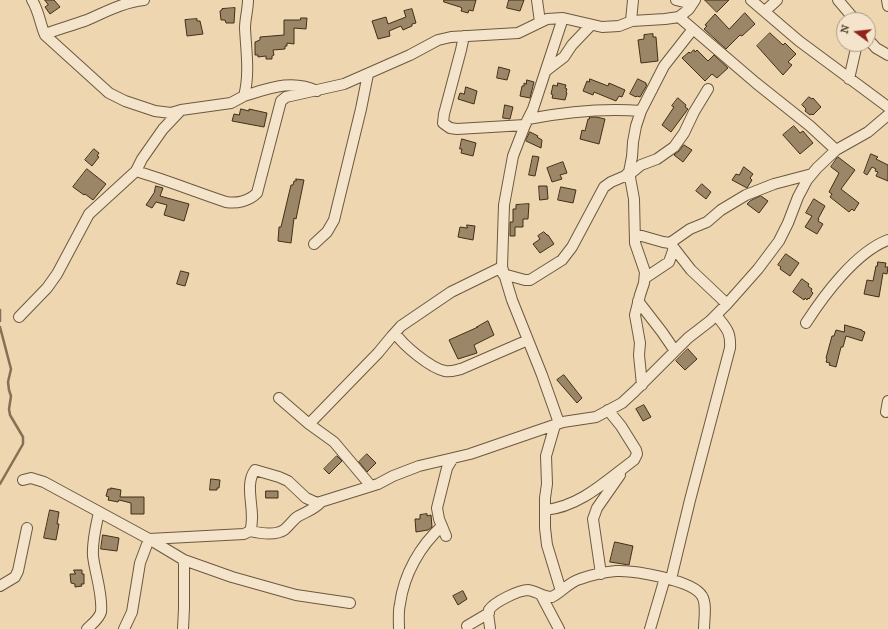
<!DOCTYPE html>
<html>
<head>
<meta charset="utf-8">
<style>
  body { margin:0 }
  #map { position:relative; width:888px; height:629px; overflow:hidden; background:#eed6b0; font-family:"IM FELL French Canon",serif }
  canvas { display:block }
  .north { position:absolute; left:836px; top:12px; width:40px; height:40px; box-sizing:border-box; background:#f4e4cc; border:1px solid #ac9c84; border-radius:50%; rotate:285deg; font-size:11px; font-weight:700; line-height:16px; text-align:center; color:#412f17 }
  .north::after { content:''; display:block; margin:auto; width:14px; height:18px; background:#8f2418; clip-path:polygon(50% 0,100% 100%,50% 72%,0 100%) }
</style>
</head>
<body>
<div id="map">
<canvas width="888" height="629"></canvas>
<div class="north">N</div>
</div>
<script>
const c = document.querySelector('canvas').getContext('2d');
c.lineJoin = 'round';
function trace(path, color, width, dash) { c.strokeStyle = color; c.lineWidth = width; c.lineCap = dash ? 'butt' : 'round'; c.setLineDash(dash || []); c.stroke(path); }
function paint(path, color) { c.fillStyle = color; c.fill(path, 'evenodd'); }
const stream = new Path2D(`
  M0,310V321
  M0,327L11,369L8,382L9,390L11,396L9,409L10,415L23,437V444L0,484`);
const building = new Path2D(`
  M45,0H54L60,7L50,14L45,7L48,5Z
  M444,0H476L473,11L469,10L468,13L461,11L462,8L460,7L444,2Z
  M509,0H524L520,11L507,8Z
  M705,0H729L717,12Z
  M235,8L234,23H226L225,20H221L220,11L222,10V9Z
  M412,9L416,23L412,24V26L403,30L401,26L389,31L390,36L378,39L372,21L386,17L388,24L406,17L404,11Z
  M745,13L755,24L742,36L740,35L726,49L704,29L707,26L705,25L715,14L729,29Z
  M301,18H307L306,29L294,28V44L287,43V46H285V49L273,50L274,55L272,56V59H266V56L258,57V55H255V42L260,40V37L284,35V20H300Z
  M197,19V21H200L203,34L187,36L185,20Z
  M770,33L783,45L785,43L796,54L788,62L792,65L783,75L757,46Z
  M653,34V37H656L658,61L641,63L638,40L644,39V35Z
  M694,50L695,52L697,50L708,61L714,55L728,68L717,78L712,74L705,81L682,58L689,52L690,53Z
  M499,67L510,70L507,80L497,78Z
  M590,79L608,86L609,83L625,90L622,97L619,96L616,101L594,92L593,95L583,91L587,81L589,82Z
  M638,79L646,83V85H647L640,97L637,96L636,97L630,94Z
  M527,80L534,82L530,98L520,96L522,86H524V83L526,84Z
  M558,83L566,85L565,88L567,89L566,92L567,93L565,100L552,98L553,95L551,94L553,85L557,86Z
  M466,87L477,91L474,104L458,99L460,93L464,94Z
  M809,97L812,99L813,98L821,107L813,115L812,114L810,115L805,111L806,109L802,105Z
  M678,98L686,105L685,107L688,109L671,132L662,125L674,107L672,106Z
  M505,105L513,107L510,119L503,118Z
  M241,109L249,111V109L267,113L264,127L232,121L234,114L239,115Z
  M590,117H596L605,119L599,144L580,139L582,130L585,131L588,119H589Z
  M794,126L800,133L803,131L813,143L800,154L783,135Z
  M530,132L538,136L537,137L542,140L541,148L526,141Z
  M462,139L476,143L473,156L461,153L462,149H460Z
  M684,145L692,150L683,162L674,155L679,151Z
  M94,149L99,153L97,156L99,157L92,166L85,160Z
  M871,154L878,157L876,159L888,165V181L876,176L878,172L875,171L876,169L872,167L867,175L864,173Z
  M533,156L539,157L535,176L529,175Z
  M838,157L855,170L841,189L859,203L854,211L852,209L849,212L830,197L832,194L829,192L839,173L831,167Z
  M563,162L567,173L560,175L562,179L552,182L547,168Z
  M744,167L753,174L750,178L752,180L747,188L732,180L736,174L739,175Z
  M87,169L106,184L93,200L85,194L84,195L73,187Z
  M296,179L304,180L296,219L294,218L291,243L278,241L279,227H281L291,185H293L294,181H296Z
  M702,184L711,192L706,199L696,191Z
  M156,186L163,188L160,196L189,204L184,221L164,215L167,205L156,202L152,208L146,205L154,193Z
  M539,186H547L548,199L540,200Z
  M561,187L576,190L573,203L558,200Z
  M761,196L768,201L759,213L747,204L750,201Z
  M814,199L825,206L818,219H819L818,221L823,224L817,234L805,227L812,216L806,213Z
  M529,204L528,219H523V227H515V236H510V222H513V209H516V205Z
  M467,225L475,226L473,240L458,237L460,227L467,228Z
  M544,232L547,235H548L554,244L540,253L533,244L540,239L538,236Z
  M786,254L799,263L790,276L780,269L781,267L778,265Z
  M878,262L886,263L885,267H888L887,274L883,273L879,297L864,294L867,280L873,281L876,266H877Z
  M181,271L189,273L185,286L177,284Z
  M802,279L809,284L808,286L812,289L811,291L813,293L809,299L808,298L807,300L805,298L804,300L793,292Z
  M488,321L494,335L474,345L477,353L458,359L449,340L478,327H477Z
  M845,325L862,330V331L865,332L862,341L846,336L843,347H841L836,367L829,365L830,363L826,362L827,359L826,358L832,336H834L836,330L844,332Z
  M688,349L697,359L685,370L676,361Z
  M564,375L582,398L577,403L557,380Z
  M644,405L651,417L643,421L636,409Z
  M367,454L376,463L367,472L359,462Z
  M337,456L342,461L329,474L324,469Z
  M211,479L220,480L219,488H217V490H210Z
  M111,488L121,490L120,497H144V514H131V503L119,500L118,502L108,500L109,497L106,496L108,489H111Z
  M266,491H278V498H266Z
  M50,510L59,512L57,524H59L56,540L44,538Z
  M427,514V516L431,515L432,527L428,530L416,532L415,519H420V515Z
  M103,535L119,538L117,551L101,549Z
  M615,542L633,546L629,565L610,562Z
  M74,570H82V574H84V584H81L82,586L75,587V584L71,583L70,574H75Z
  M463,591L467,599L458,605L453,596Z`);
const minor = new Path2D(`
  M32,0C39,11 40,24 45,35L109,93L125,101L155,111L171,113L181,110
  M537,0L540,22
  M676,0L692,4
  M751,0L799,41L888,107
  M838,0L855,20
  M887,0L888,6
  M765,11L777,0
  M679,17L756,83L810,126L836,150
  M631,21L633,0
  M45,34C59,29 73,25 87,20C105,12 124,2 144,0
  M464,36L461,50L444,114L443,123L450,128L457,129L525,125
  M868,39L876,48L888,55
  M547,70L564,57L572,45L591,25
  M849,79L857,44
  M244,96C270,88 292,79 317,91
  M528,119C565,112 604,108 641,111
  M136,171C166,180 196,192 226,202C237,204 249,201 257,193L281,101L286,97L344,84L410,55L438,40L451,37L518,33L547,19L563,18L602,27L619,26L632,21L665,19L679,17L689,9L695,0
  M629,172L634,199L635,243L645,272L644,283L640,295L635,315L640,343L639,355L642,385
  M629,175L641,165L657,159L674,147L684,133L694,112L708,89
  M635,234L663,242L670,243L690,229L707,222L721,210L746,195L774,184L812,174
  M670,243L691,270L727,304
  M314,244L327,232L334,220L361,109L368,74
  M503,274L525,280H530L562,260L572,247L604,187L611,182L625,176L629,172L632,157L633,142L636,126L641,111L664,66L693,29
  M645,278L669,262L674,248
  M638,301L662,332L675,351
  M19,317L47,288L57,274L89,214L136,171L142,159L163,129L181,110L231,103L244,96C250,74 246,50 245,28C245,19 248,9 248,0
  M806,323C824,295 856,252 888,240
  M395,333C403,345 430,368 445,371C451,372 456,370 461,369L528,340
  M279,398L309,424L334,442L371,486
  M886,412L888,401
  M559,423L542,375L512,300L502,267L504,205L513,156L525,125L533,109L563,18
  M309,424L378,353L392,336L401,326L451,292L502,267
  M555,425L546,456L547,484L545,498V528L547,545L561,591
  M23,480L31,478L44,482L149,539L184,560L232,577L296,595L350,603
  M545,510C580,507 607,480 634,460L637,454L636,450L621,426L608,410
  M250,531C259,533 275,536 284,530C289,526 292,521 297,517C305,512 314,510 321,502
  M446,536L439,519L437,508L447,468L453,458
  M601,574L593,519L597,508L620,475
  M671,579L690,500L730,348C731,331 726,328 716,315
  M0,586L15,577L18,571L27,528
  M541,595L559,629
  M467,626L489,613
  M87,629C92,624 99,619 101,612C103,595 95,573 93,556C92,541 96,526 99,512
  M124,629L132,612L140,563L149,539L244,534L250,531C257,513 243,486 255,470L279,477L288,481L306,498L317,503L378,484L393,476L419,466L470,454L563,422L596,417L622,403L635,391L688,338L710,321L727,304L758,269L779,241L788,223L798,197L807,180L817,168L836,150L868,132L888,115
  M183,629L184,608V560
  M399,629C399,621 398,612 400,604C404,574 420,546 442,526
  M490,629C490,623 487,616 489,610C494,602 519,590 528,590C536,591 543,597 552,597C562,592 569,582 580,579C591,575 605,572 616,571C633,570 693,580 702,596C707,604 704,619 704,629
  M650,629L665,578`);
trace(stream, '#857154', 2.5);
paint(building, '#9b8667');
trace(building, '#412f17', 1);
trace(minor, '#6c593d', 12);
trace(minor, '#f4e4cc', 10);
</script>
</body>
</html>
